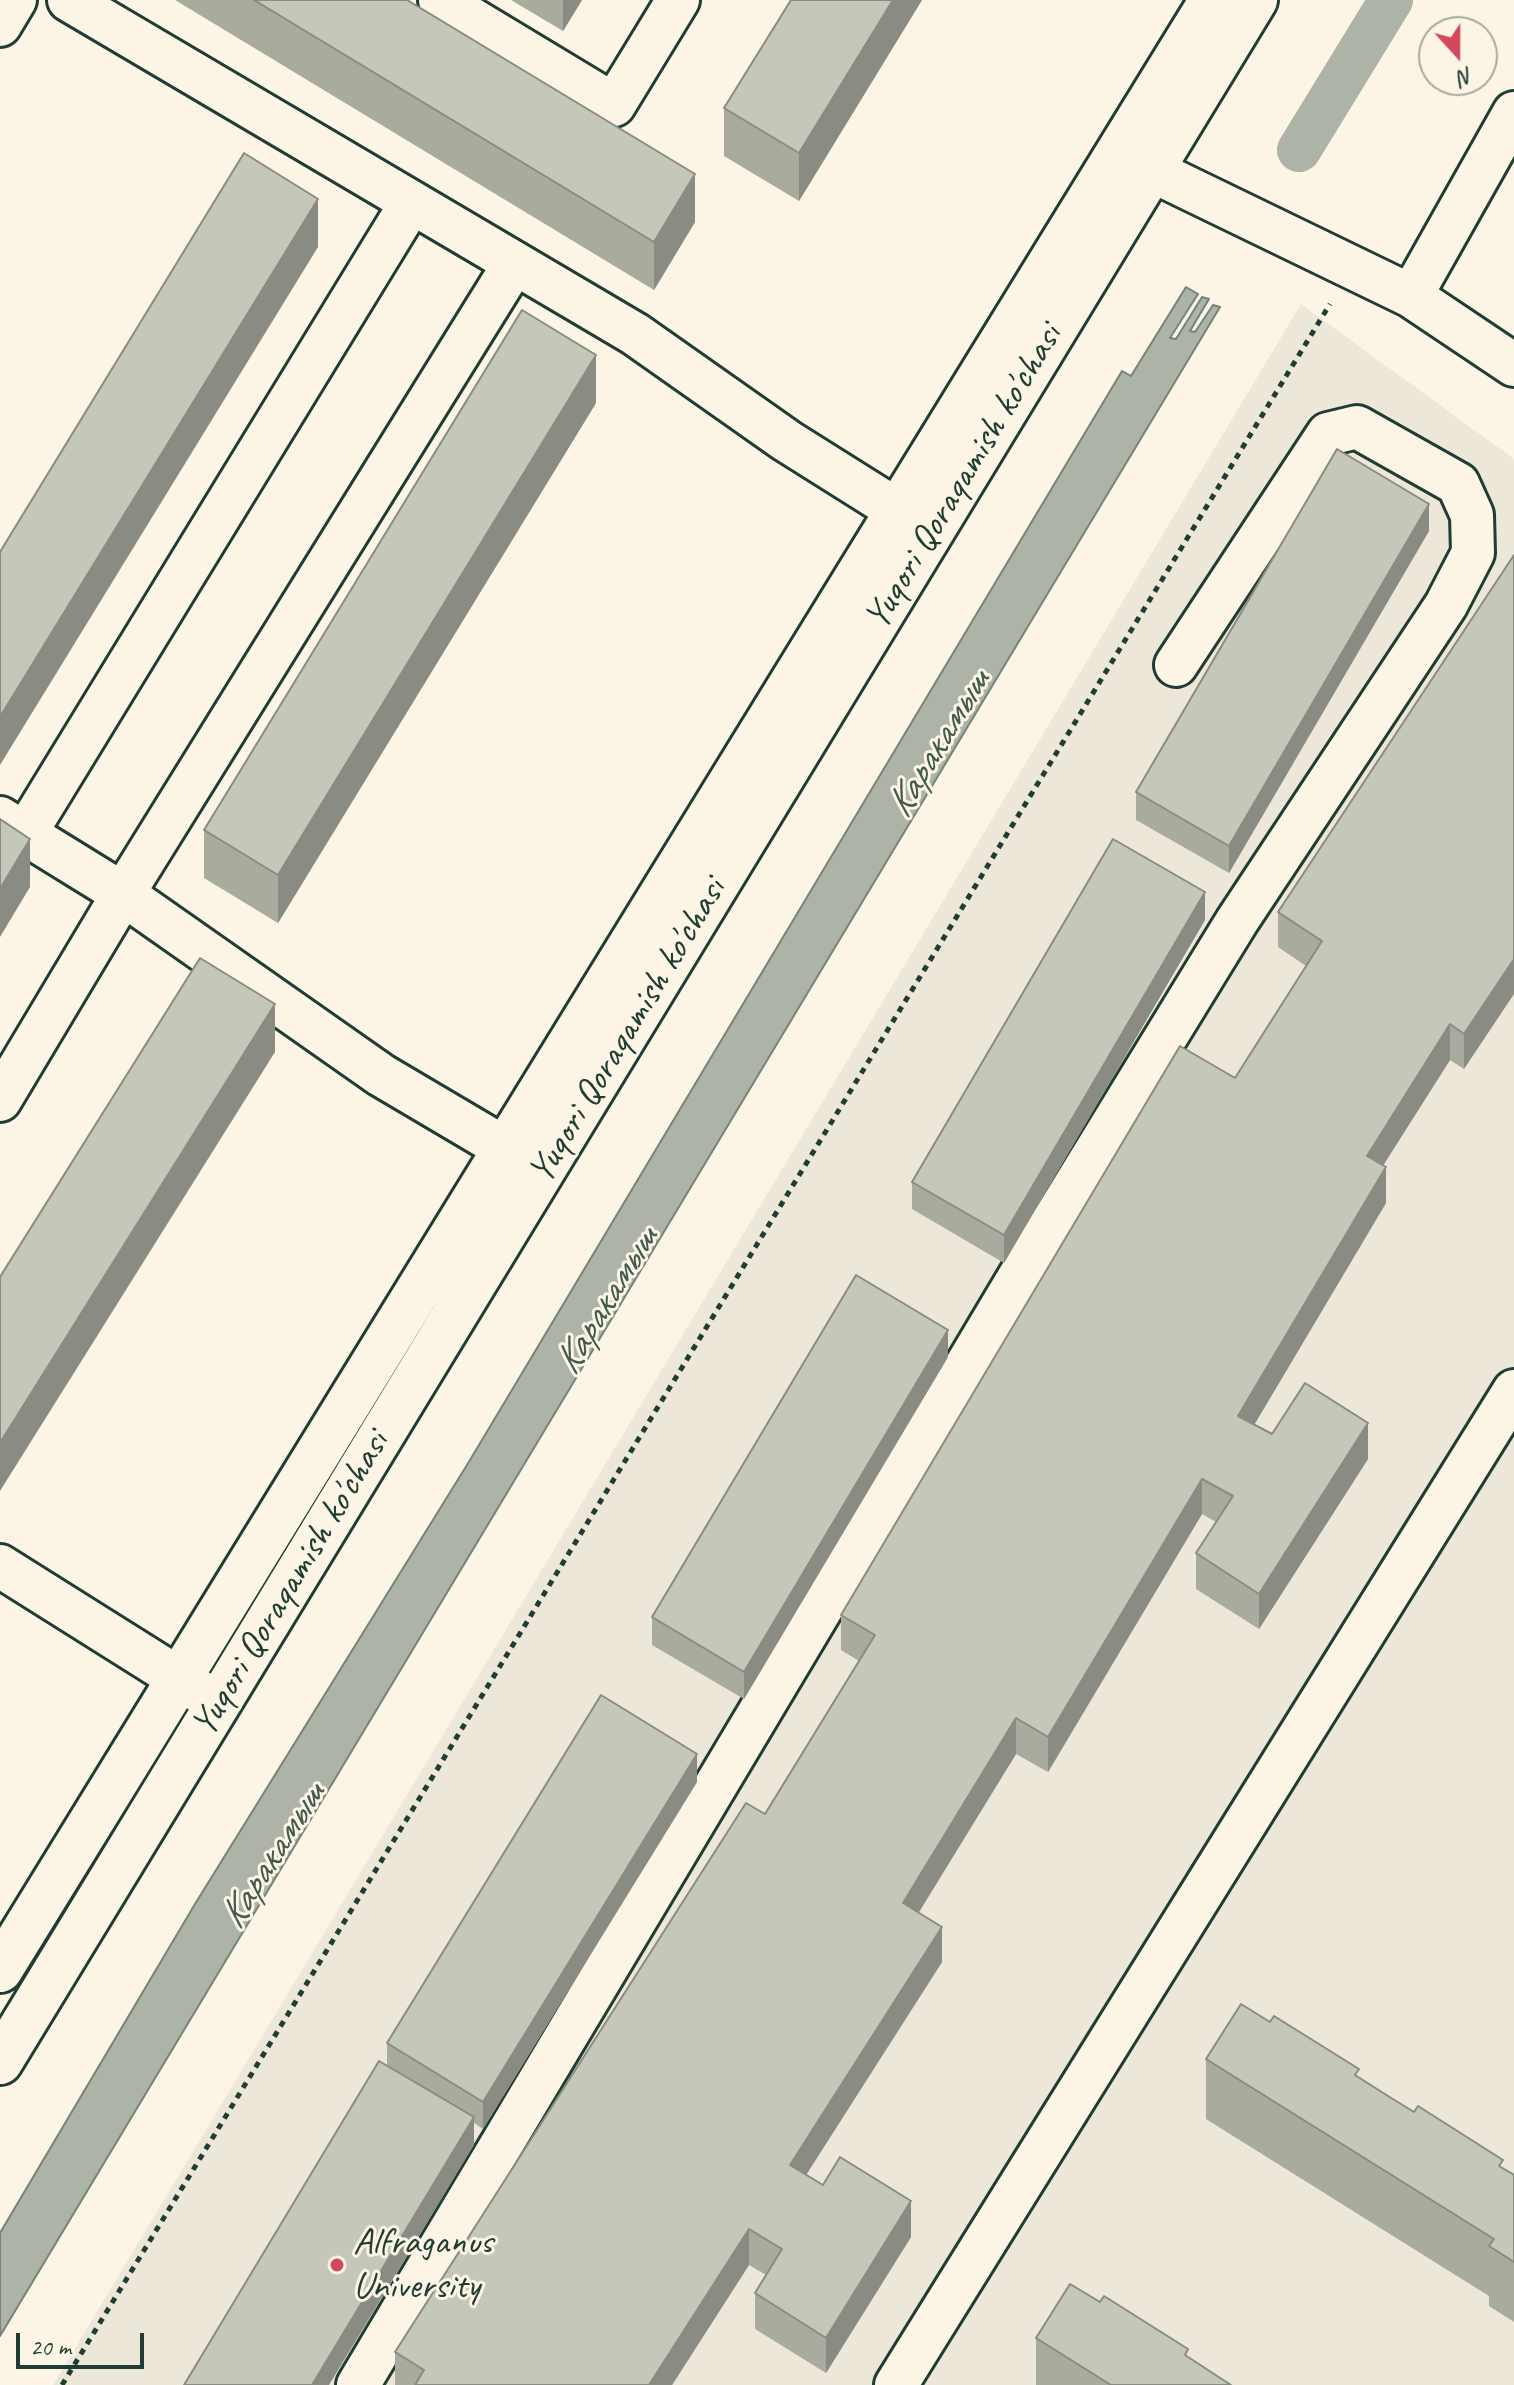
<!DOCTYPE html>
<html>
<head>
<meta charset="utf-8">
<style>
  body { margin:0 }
  #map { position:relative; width:1514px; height:2385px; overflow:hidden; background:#fcf5e5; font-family:Caveat,sans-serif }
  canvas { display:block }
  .north { position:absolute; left:1418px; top:16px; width:80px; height:80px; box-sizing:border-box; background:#fcf5e5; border:2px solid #a4ab9e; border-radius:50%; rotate:159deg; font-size:22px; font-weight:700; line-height:32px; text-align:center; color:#1f3d34 }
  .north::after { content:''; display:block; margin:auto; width:28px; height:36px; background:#d1495b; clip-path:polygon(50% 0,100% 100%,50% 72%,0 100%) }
  .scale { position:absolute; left:16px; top:2333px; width:128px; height:36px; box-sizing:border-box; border:4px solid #1f3d34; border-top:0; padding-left:10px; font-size:24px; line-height:28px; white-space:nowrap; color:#1f3d34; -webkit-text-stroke:6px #fcf5e5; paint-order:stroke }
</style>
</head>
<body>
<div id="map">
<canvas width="1514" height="2385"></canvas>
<div class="north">N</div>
<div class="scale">20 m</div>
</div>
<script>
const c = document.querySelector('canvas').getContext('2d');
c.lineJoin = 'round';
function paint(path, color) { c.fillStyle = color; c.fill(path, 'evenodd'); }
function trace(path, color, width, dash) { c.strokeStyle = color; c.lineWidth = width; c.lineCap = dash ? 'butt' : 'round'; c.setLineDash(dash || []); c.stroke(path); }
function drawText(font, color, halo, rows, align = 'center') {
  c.font = font + ' Caveat,sans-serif'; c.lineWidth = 6; c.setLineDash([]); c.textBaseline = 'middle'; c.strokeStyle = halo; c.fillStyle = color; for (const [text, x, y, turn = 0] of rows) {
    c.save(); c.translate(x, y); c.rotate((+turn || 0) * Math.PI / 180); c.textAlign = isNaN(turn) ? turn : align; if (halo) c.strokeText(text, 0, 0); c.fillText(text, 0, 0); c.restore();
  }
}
const built = new Path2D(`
  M1301,304L1514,459V2385H53Z`);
const water = new Path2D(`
  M1186,287L1198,294L1170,338L1176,339L1202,297L1209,299L1190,331L1195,332L1213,305L1220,307L0,2336V2233L195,1904L467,1465L1122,371L1131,376Z`);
const canal = new Path2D(`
  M1299,150L1391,0`);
const path = new Path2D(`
  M62,2385L1330,304`);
const minor = new Path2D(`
  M69,0L635,334L787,441L927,529
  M440,0L614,105L678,0
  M0,25L15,0
  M1122,156L1411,296L1514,365
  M1411,296L1514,113
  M0,818L123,894L381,1075L535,1166
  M25,834L411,203
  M0,1100L123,894L514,264
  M0,1566L218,1703
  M358,2385L1034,1252L1237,921L1446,605L1473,553L1472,515L1458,484L1357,427L1328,434L1176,665
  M896,2385L1514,1391`);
const major = new Path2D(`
  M0,1970L1212,0
  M0,2062L1255,0`);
const wall = new Path2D(`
  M175,0H407L695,222L654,290Z
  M511,0H582L563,31Z
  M922,0L799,201L724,156V108Z
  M596,403L278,923L204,878V830Z
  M1429,531L1229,873L1136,820V792Z
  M1514,555L1464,1069L1450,1060L1383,1165L1386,1203L1254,1425L1272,1434L1368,1459L1259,1629L1196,1589V1553L1216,1522L1202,1514L1048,1772L1016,1754L919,1912L942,1962L806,2175L911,2237L826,2373L755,2329V2293L766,2275L749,2265L672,2385H395V2352L765,1814L859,1661L841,1650V1615L1235,1078L1306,966L1278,947V912Z
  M1205,920L1004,1263L912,1209V1182Z
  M948,1357L744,1699L652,1645V1617Z
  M697,1782L483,2129L474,2123V2145L387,2066V2043Z
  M1206,2059L1359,2078L1514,2175V2322L1489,2306V2296L1206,2119Z
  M1036,2338L1188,2357L1231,2385H1036Z`);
const shadedWall = new Path2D(`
  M563,0H582L563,31Z
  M893,0H922L799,201V153Z
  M695,174V222L654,290V242Z
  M318,199V247L0,765V717Z
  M596,355V403L278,923V875Z
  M1429,504V531L1229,873V846Z
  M30,839V887L0,937V889Z
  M1205,892V920L1004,1263V1235Z
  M1514,959V994L1464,1069V1034Z
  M275,1004V1052L0,1491V1443Z
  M1450,1024V1060L1367,1191V1156Z
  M1386,1167V1203L1238,1452V1416Z
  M948,1330V1357L744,1699V1672Z
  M1368,1423V1459L1259,1629V1594Z
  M1202,1479V1514L1048,1772V1737Z
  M1016,1718V1754L903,1938V1903Z
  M697,1754V1782L483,2129V2102Z
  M942,1927V1962L790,2200V2165Z
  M474,2117V2145L329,2385H312Z
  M911,2201V2237L826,2373V2338Z
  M749,2229V2265L672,2385H649Z`);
const building = new Path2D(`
  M254,0H407L695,174L654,242Z
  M791,0H893L799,153L724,108Z
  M244,153L318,199L0,717V552Z
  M522,310L596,355L278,875L204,830Z
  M1337,449L1429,504L1229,846L1136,792Z
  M1514,555V959L1464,1034L1450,1024L1367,1156L1386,1167L1238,1416L1272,1434L1305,1383L1368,1423L1259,1594L1196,1553L1233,1496L1202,1479L1048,1737L1016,1718L903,1903L942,1927L790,2165L823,2185L840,2157L911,2201L826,2338L755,2293L782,2249L749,2229L649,2385H415L424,2370L395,2352L746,1803L765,1814L875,1635L841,1615L1180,1046L1235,1078L1322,941L1278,912Z
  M0,819L30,839L0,889Z
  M1113,839L1205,892L1004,1235L912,1182Z
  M200,958L275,1004L0,1443V1277Z
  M856,1275L948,1330L744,1672L652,1617Z
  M601,1695L697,1754L483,2102L387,2043Z
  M1241,2004L1270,2022L1274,2016L1359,2069L1355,2075L1388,2096L1414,2112L1418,2106L1503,2160L1499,2166L1514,2175V2262L1489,2246L1494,2239L1206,2059Z
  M379,2061L474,2117L312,2385H184Z
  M1070,2284L1100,2302L1104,2296L1188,2349L1185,2355L1231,2385H1111L1036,2338Z`);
const markers = [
  [337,2265,8,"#d1495b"]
];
const streetNames = [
  ["Yuqori Qoraqamish ko'chasi",964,477,-59],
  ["Yuqori Qoraqamish ko'chasi",628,1031,-59],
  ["Yuqori Qoraqamish ko'chasi",291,1584,-59]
];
const poiNames = [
  ["Alfraganus",353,2243],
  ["University",353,2287]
];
const waterNames = [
  ["Каракамыш",939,744,-59],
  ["Каракамыш",607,1301,-59],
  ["Каракамыш",273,1856,-58]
];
paint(built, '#ece7d8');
paint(water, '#aeb3a7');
trace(water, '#758479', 2);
trace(canal, '#aeb3a7', 44);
trace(minor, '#1f3d34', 48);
trace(major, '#1f3d34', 50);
trace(path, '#1f3d34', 5, [6, 6]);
trace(minor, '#fcf5e5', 42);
trace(major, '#fcf5e5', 44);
paint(wall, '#a9ab9f');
paint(shadedWall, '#8a8b82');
paint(building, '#c5c7b9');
trace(building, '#8a8b82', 2);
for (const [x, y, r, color] of markers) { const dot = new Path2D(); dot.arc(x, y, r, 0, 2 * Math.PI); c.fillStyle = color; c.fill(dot); trace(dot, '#fcf5e5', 3); }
drawText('38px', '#1f3d34', '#fcf5e5', streetNames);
drawText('38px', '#1f3d34', '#fcf5e5', poiNames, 'left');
drawText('italic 40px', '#435a51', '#fcf5e5', waterNames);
</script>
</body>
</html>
